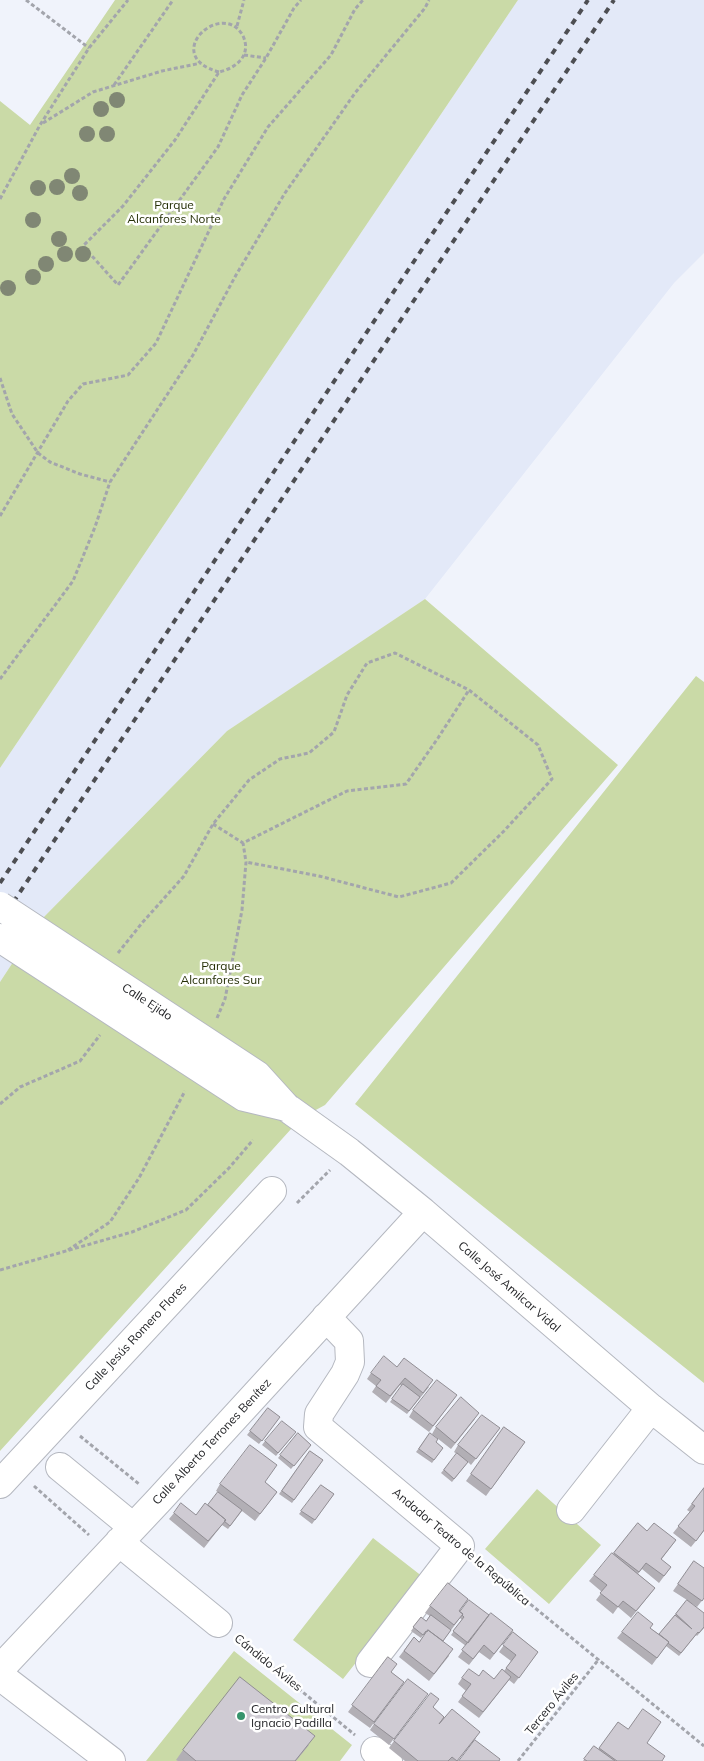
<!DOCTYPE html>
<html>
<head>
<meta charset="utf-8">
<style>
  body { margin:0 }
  canvas { display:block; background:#f0f3fb }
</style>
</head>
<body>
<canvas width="704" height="1761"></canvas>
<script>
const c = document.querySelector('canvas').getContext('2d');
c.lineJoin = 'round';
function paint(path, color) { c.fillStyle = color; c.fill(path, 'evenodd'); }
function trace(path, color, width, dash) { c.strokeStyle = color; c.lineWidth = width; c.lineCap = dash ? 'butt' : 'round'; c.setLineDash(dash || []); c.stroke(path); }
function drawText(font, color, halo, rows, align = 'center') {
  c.font = font + ' Mulish,sans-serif'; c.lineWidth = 5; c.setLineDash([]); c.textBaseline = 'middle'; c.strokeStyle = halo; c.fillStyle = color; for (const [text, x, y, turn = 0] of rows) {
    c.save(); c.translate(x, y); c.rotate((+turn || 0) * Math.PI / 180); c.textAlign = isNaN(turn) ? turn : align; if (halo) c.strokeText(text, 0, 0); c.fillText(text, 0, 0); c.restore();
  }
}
const built = new Path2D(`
  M518,0H704V253L674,283L425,599L227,731L40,921L0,982V768Z`);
const green = new Path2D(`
  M115,0H518L0,768V101L30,125Z
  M425,599L618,765L325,1105L301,1118L0,1451V982L40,921L227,731Z
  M696,676L704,682V1383L355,1104Z
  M537,1489L601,1545L549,1604L485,1549Z
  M373,1538L423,1577L343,1679L293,1640Z
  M234,1651L352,1745L340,1761H146Z`);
const path = new Path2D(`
  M26,0L89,48
  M237,26L244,0
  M244,55L266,58
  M219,72C160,56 220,0 242,34C253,54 237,68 219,72L175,140L123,206L83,246L118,285L218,147L242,95L266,58L294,8L301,0
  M114,85L173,0
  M43,123L93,92L162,71L201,63
  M0,199L40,125L89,48L128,0
  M0,378L12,414L38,453L50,462L80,474L110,482
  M0,516L68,401L83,384L128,375L156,343L224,199L268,127L331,55L355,9L363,0
  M0,679L73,581L95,527L110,482L193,355L236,275L285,193L355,93L425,8L429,0
  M213,824L243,843
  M118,953L142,923L184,876L213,824L249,780L280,759L309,753L334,732L347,695L367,663L395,653L469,690L538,745L552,779L503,832L451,883L399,897L319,876L246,862
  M217,1018L225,999L242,910L246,862L243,843L347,791L406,784L438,738L469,690
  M0,1104L20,1087L80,1061L100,1035
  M297,1203L330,1170
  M68,1250L110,1222L139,1178L185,1091
  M0,1270L132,1232L186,1210L229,1168L253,1140
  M80,1436L139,1484
  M34,1486L89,1535
  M480,1563L704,1746
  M238,1639L355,1735
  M518,1761L599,1659`);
const minor = new Path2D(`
  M286,1107L349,1152L423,1212L651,1408L704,1450
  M326,1317L349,1341L350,1362L345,1374L319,1414L318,1427L460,1546L370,1663
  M60,1467L133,1527
  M0,1484L272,1191
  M571,1510L651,1408
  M119,1542L218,1623
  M0,1669L159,1500L423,1212
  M0,1676L111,1761
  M375,1751L388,1761`);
const rail = new Path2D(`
  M0,883L588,0
  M0,922L614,0`);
const minorBridge = new Path2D(`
  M0,906L257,1075L286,1107
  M0,938L244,1097L286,1107`);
const trees = [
  [117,100],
  [101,109],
  [87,134],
  [107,134],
  [72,176],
  [57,187],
  [38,188],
  [80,193],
  [33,220],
  [59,239],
  [65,254],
  [83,254],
  [46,264],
  [33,277],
  [8,288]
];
const wall = new Path2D(`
  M397,1367L429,1387L407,1414L390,1402L402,1386L400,1385L386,1403L372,1392L376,1386L367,1379L371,1373Z
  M457,1395L429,1432L409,1417L413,1410Z
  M268,1408L280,1417L259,1444L247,1435Z
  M475,1419L451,1449L432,1434L436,1427Z
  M504,1427L525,1442L486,1496L466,1481Z
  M500,1428L471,1465L468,1462L452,1482L441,1473L457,1454L454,1452L458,1445Z
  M298,1433L311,1445L291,1469L278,1458Z
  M430,1433L436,1442L443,1448L432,1463L416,1452Z
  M293,1435L276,1456L262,1445L265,1441Z
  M310,1451L323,1460L292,1503L279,1494Z
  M265,1482L277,1492L255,1521L242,1511L228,1529L222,1525L204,1548L169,1519L174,1513L196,1515L208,1505L218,1492L216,1491L220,1484Z
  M321,1485L334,1494L312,1524L299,1514Z
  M704,1488V1531L691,1547L673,1533L690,1512L687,1510Z
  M638,1523L647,1531L676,1540L661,1560L671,1567L659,1583L642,1569L638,1574L655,1588L631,1618L618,1607L613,1614L596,1600L602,1592L589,1581L594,1575L613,1554Z
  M694,1561L704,1598L697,1607L691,1603L704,1628L697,1636L696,1635L679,1656L666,1646L652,1665L617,1638L622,1632L650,1628L659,1634L687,1600L673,1591Z
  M468,1599L459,1611L460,1612L489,1615L513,1630L490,1660L479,1652L469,1665L458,1657L466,1646L451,1635L462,1620L460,1618L443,1641L449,1656L429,1681L399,1657L414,1637L419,1642L425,1635L424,1634L421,1638L411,1631L421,1617L426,1621L430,1616L425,1613L430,1606Z
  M513,1632L538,1652L514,1684L509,1680L479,1718L458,1702L466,1691L458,1684L462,1678L479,1676L494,1679L504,1671L511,1661L499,1652Z
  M388,1657L391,1672L404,1682L370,1728L348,1712Z
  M423,1701L389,1745L370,1730L374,1724Z
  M433,1708L444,1717L476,1738L457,1761H405L389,1748L394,1741Z
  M618,1722L647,1743L662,1761H583L594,1746L599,1749Z
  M309,1745L296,1761H178L176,1760L183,1750Z`);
const building = new Path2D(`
  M384,1356L397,1367L404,1358L433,1380L423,1393L405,1378L390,1396L376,1386L381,1380L371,1373Z
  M437,1380L457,1395L433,1426L413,1410Z
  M403,1384L420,1397L409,1411L392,1399Z
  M461,1397L479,1413L455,1443L436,1427Z
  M268,1408L280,1417L262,1441L250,1431Z
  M482,1415L500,1428L476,1459L458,1445Z
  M282,1421L296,1432L278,1453L265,1441Z
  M504,1427L525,1442L491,1489L471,1474Z
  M298,1433L311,1445L294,1466L280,1455Z
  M430,1433L438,1439L436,1442L443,1448L434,1460L419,1449Z
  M250,1445L277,1465L265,1482L277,1492L260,1514L220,1484Z
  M310,1451L323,1460L294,1500L282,1491Z
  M457,1453L468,1462L454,1479L444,1470Z
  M321,1485L334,1494L315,1520L301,1511Z
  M704,1488V1530L696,1541L678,1526L695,1506L692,1504Z
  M218,1492L242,1510L230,1526L224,1521L226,1520L208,1505Z
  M181,1503L196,1515L205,1503L226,1520L208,1541L174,1513Z
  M638,1523L647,1531L654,1523L676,1540L661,1559L671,1567L664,1576L646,1563L639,1572L614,1553Z
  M612,1553L655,1588L636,1611L623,1601L618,1607L600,1593L607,1585L594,1575Z
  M694,1561L704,1568V1598L702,1601L678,1584Z
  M448,1583L468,1599L459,1611L463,1614L454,1625L430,1606Z
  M469,1600L489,1615L468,1643L453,1631L464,1617L462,1615L463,1614L460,1612Z
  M687,1600L704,1613V1627L699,1633L698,1632L681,1653L668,1643L669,1642L659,1634L675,1615L692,1629L676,1614Z
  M638,1612L653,1624L650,1628L669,1642L657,1658L622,1632Z
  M491,1613L513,1630L494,1654L484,1645L473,1659L462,1650Z
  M431,1615L451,1630L443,1641L428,1630L427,1632L426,1631L423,1635L413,1627L421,1617L426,1621Z
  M428,1630L453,1649L434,1674L404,1651L414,1637L419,1642Z
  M513,1632L538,1652L519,1678L506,1668L516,1655L503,1645Z
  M388,1657L397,1664L391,1672L404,1682L374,1722L352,1705Z
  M469,1669L479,1676L483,1670L494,1679L502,1669L511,1677L483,1712L462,1696L471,1684L462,1678Z
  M240,1677L315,1736L295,1761H196L183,1750Z
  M408,1679L428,1694L394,1739L374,1724Z
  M431,1693L439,1699L433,1707L444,1717L439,1724L452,1709L480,1732L457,1761L452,1757L448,1761H418L394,1741Z
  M643,1709L661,1722L647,1743L665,1756L662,1761H617L599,1748L618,1722L628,1729Z
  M475,1740L500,1759L499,1761H459Z
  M594,1746L615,1761H587L584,1759Z`);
const markers = [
  [241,1716,5,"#36946c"]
];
const parkNames = [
  ["Parque",174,205],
  ["Alcanfores Norte",174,219],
  ["Parque",221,966],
  ["Alcanfores Sur",221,980]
];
const streetNames = [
  ["Calle Ejido",147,1002,33],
  ["Calle José Amilcar Vidal",509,1287,41],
  ["Calle Jesús Romero Flores",136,1337,-47],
  ["Calle Alberto Terrones Benítez",212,1442,-47],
  ["Andador Teatro de la República",461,1547,40],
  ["Cándido Áviles",268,1663,39],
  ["Tercero Áviles",552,1704,-51]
];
const poiNames = [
  ["Centro Cultural",251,1709],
  ["Ignacio Padilla",251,1723]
];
paint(built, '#e3e9f8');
paint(green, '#cadaa7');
trace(minor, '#b5b8c0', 30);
trace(path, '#a3a5ac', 3, [4, 2.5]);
trace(minor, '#fff', 28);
trace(rail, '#4d4e52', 4, [6, 6]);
trace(minorBridge, '#b5b8c0', 30, []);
trace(minorBridge, '#fff', 28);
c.fillStyle = '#808774';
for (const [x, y] of trees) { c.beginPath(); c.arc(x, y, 8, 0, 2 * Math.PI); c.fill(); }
paint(wall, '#b2afb5');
paint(building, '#cfcbd3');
trace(building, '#918e94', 1);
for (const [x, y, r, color] of markers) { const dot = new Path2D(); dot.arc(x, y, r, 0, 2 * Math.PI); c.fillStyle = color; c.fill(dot); trace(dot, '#fff', 2); }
drawText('12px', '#252f06', '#fff', parkNames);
drawText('12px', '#242528', '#fff', streetNames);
drawText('12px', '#242528', '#fff', poiNames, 'left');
</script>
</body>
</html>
